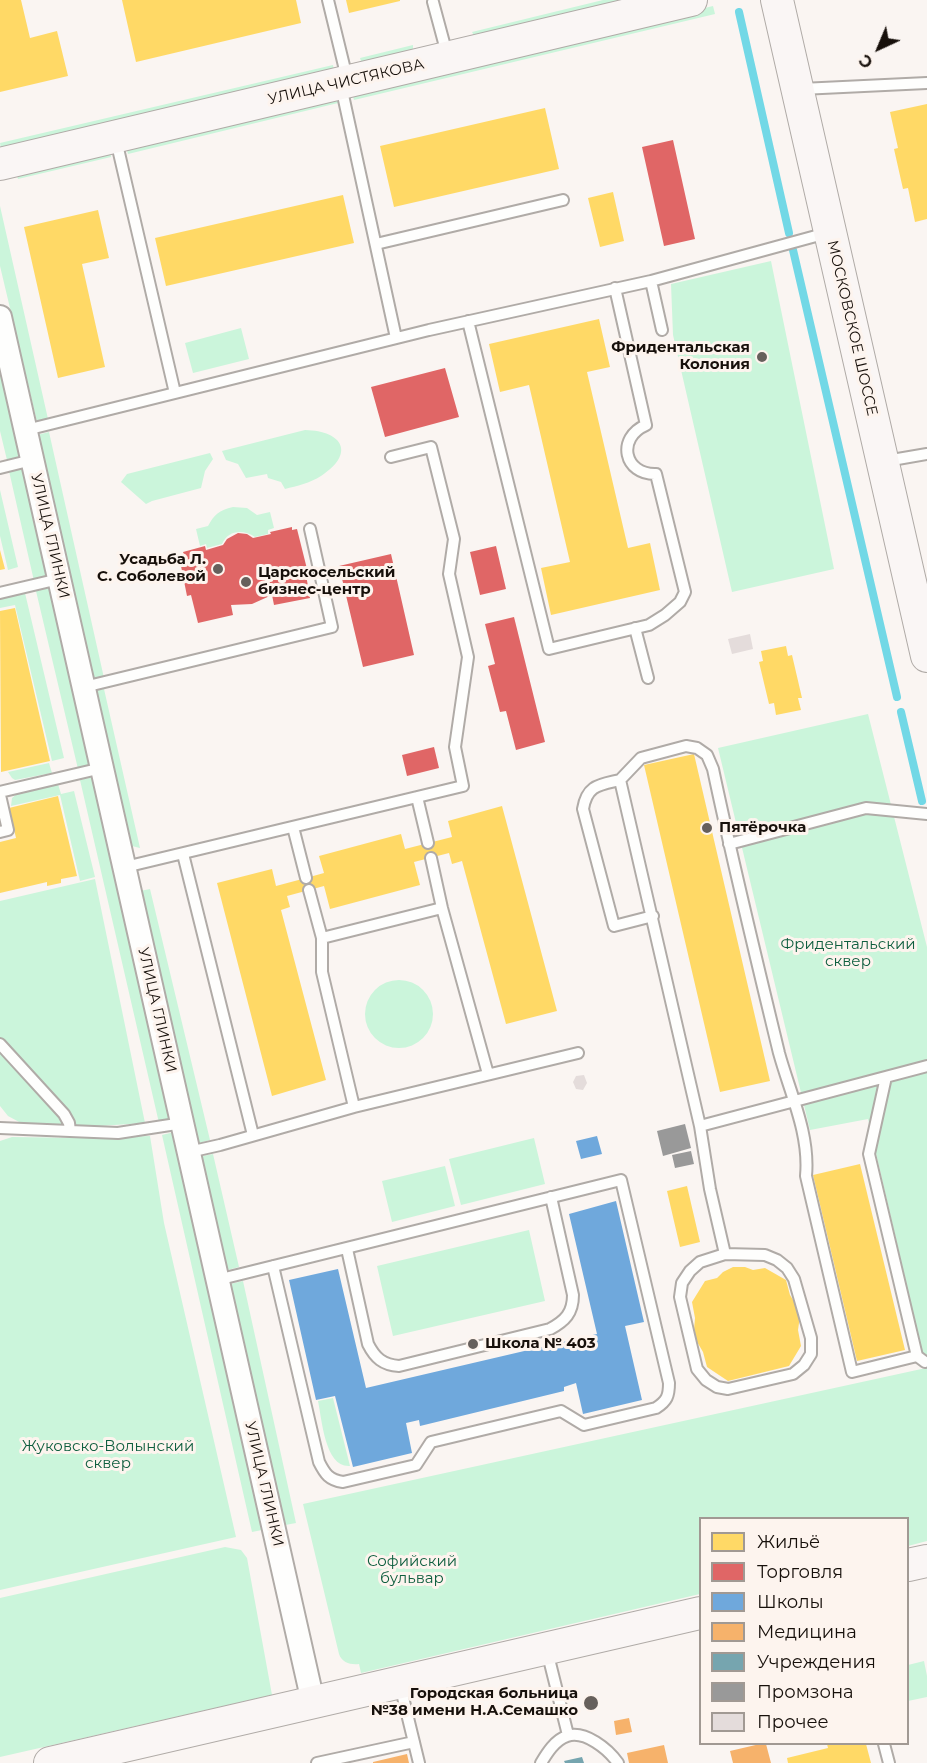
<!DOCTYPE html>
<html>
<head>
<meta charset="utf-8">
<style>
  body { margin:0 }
  #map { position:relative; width:927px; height:1763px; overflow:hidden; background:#faf5f2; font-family:Montserrat,sans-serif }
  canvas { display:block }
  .legend { position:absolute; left:699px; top:1517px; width:210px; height:228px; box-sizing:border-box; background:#fdf4ee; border:2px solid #a19993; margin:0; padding:8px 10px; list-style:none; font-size:18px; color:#17100b }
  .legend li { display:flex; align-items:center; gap:12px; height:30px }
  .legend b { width:30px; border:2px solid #a19993 }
  .north { position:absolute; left:849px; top:18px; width:60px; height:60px; -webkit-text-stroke:4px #fdf4ee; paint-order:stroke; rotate:224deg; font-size:16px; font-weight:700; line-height:24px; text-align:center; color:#17100b }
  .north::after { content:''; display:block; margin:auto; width:21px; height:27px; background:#17100b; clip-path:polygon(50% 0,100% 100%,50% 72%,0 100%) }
</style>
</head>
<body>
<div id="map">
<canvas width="927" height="1763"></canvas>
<ul class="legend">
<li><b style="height:16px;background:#ffd966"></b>Жильё</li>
<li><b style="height:16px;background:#e06666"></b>Торговля</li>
<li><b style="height:16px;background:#6fa8dc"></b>Школы</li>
<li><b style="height:16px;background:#f6b26b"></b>Медицина</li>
<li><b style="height:16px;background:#76a5af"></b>Учреждения</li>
<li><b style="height:16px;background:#999"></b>Промзона</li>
<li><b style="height:16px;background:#e4dcdb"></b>Прочее</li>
</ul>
<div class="north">С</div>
</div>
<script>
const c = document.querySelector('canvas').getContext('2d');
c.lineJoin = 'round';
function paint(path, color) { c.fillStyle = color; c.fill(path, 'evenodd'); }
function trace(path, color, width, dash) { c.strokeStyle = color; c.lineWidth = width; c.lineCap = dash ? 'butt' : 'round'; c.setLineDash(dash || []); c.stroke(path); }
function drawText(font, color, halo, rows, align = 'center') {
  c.font = font + ' Montserrat,sans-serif'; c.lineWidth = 6; c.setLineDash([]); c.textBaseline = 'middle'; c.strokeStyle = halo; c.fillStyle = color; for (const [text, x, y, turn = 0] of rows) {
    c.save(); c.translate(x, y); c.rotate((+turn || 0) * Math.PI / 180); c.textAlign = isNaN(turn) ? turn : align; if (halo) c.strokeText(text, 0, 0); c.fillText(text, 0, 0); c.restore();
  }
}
const green = new Path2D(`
  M603,0H639L475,37L472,32Z
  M713,6L715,14L354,100L352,93Z
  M413,45V50L362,64L360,58Z
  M333,65L334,71L1,149L0,143Z
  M337,97L338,103L128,154L126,147Z
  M110,151L111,157L18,179L16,173Z
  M0,206L48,419L37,422L0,266Z
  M771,261L834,569L732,592L673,335L671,284Z
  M241,328L249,359L193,373L185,343Z
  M0,370L21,456L7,460L0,431Z
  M305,430C344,431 355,454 321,476C310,483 297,486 285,489L281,482L268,478L267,474L246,478L238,464L226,460L222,451Z
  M49,432L104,678L88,682L33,436Z
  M210,453L213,459L205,471L201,488L152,501L146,504L121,482L127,474Z
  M28,467L53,577L34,581L9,471Z
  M0,490L18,567L8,570L0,536Z
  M233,507L247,508L257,515L270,512L274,528L268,530V534L255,537C243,529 228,530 222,544L207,548L206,544L200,546L196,529L208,526C214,515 219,510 233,507Z
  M53,587L95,765L78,769L36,591Z
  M25,593L64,758L52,761L15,605L0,608V599Z
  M104,689L140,848L128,845L91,692Z
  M868,714L927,947V1541L908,1546V1518H700V1594L361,1673L359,1664C351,1665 342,1663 339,1654L303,1504L926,1368L868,1119L810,1130L718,748Z
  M49,763L52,773L15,780L12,778L8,772Z
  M98,776L176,1120L159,1123L80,780Z
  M58,784L61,794L74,791L95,877L80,881L60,795L11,806L12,798L18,793Z
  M95,879L145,1123L84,1127L21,1123L8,1116L0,1106V901Z
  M150,889L210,1140L195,1144L135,892Z
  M365 1014a34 34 0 1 1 68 0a34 34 0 1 1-68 0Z
  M178,1131L267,1529L252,1532L162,1135Z
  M150,1136L164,1223L236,1537L0,1590V1141L12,1137L84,1138Z
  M534,1138L545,1184L461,1205L449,1159Z
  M213,1154L239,1267L224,1271L198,1157Z
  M445,1166L455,1206L392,1222L382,1181Z
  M529,1230L545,1301L393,1336L377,1266Z
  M243,1281L296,1523L280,1526L226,1285Z
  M333,1398L350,1466C325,1468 322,1420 318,1401Z
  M225,1547L241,1550L247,1558L272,1695L0,1757V1598Z
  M924,1661L927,1676V1697L908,1701V1665Z`);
const homes = new Path2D(`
  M0,0H21L30,38L57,31L68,76L0,92Z
  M122,0H296L301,23L136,62Z
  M346,0H400V1L349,13Z
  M927,104V219L915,222L908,188L903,189L894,149L898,148L890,112Z
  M545,108L559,169L394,207L380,146Z
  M613,192L624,241L600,247L588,198Z
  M343,195L354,243L166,286L155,238Z
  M98,210L109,258L82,264L105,367L58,378L24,227Z
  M599,319L610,367L587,372L628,548L650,543L660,590L551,615L541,568L570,562L529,385L500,392L489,344Z
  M0,550L5,569L0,570Z
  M15,608L50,761L1,772L0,611Z
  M786,646L788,656L792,655L802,698H798L801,710L776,715L774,703L769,704L759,662L763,661L761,651Z
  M694,754L770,1081L720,1092L644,765Z
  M58,796L77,876L61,879V883L47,886V882L0,893V842L16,838L9,808Z
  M502,806L557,1011L506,1024L462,861L452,864L449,853L414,862L420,885L330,909L324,886L287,896L290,907L281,910L326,1080L272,1096L217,883L272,869L276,886L306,878L324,873L319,856L401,834L405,849L452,837L448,821Z
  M860,1164L905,1350L857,1361L813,1175Z
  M687,1186L700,1242L680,1247L667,1191Z
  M733,1267H745L753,1270L765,1268L786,1280L790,1295L795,1303L800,1316L798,1330L801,1346L789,1366L728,1381L707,1367L703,1352L696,1340L694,1330L695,1318L692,1302L705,1281L717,1278L723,1272Z
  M827,1744H866L871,1763H788L787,1758L828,1748Z`);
const shops = new Path2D(`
  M673,140L695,239L664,246L642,147Z
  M445,368L459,417L385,437L371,387Z
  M292,527V530L297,529L307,569H305L310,598L274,605L272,595L252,604L231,605L233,615L198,623L191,595L187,596L179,556L184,555L183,552L205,546L206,550L223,545L227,539L238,533L247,534L253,538L271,534L270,532Z
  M496,546L506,589L480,595L470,552Z
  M391,554L414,655L363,667L339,566Z
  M514,617L545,742L516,750L506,711L500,712L488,666L495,664L485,624Z
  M434,747L439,768L407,776L402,755Z`);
const schools = new Path2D(`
  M597,1136L602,1154L581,1159L576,1141Z
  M616,1201L644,1322L625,1326L642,1400L583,1414L576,1383L564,1387V1391L420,1426L419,1420L406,1423L412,1453L353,1467L335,1396L316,1400L289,1280L338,1269L366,1388L597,1334L569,1214Z`);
const health = new Path2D(`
  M629,1718L632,1732L616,1735L614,1721Z
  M760,1744H766L771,1763H733L730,1751Z
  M664,1745L668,1763H629L627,1753Z
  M407,1754L409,1763H373V1762Z`);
const public = new Path2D(`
  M582,1757L584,1763H565L564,1761Z`);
const industry = new Path2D(`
  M685,1124L691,1148L663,1156L657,1131Z
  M691,1151L694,1164L675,1168L672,1155Z`);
const stream = new Path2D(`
  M739,12L789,233
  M793,250L897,697
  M901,712L922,801`);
const building = new Path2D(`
  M750,634L753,649L732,654L728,639Z
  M584,1075L587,1083L583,1090L576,1089L573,1082L576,1076Z`);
const lane = new Path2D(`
  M328,0L347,78
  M433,2L447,54
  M341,86L396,338
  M801,89L927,83
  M116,140L175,393
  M376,244L563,200
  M651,281L662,330
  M468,321L549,649L649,625L665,615L680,602L685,592L656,474C624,475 616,438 646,425L615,288
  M26,430L429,330L651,281L827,233
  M886,461L927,454
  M0,468L32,460
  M0,593L59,579
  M635,628L648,678
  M84,687L332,627L310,529
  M620,780C599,785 587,785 583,809L614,926L653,916
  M0,792L102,768
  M0,795L8,830L0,832
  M417,797L428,843
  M293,827L306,878
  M729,844L866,808L927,814
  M183,854L253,1135
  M431,858L442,908L488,1074
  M125,867L463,786L455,747L468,657L449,574L454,539L431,447L391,457
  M309,890L322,938
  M0,1044L64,1114L69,1123L70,1131L118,1133L183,1123
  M886,1077L869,1154L917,1356L925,1362
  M354,1107L322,972V938L442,908
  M700,1126L927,1066
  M0,1128L70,1131
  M189,1152L220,1145L354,1107L578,1053
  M347,1249L368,1344C375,1358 383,1365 399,1366L550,1329C565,1321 573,1313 573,1295L551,1197
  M725,1254L710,1189L700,1126L620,780L641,758L686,746L697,748L707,755L713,769C733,864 756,958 779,1053C790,1093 810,1134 806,1176L852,1372L917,1356
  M725,1254L765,1255L777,1260L787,1268L794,1279L811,1338V1354L804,1365L793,1374L728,1389L717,1387L706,1380L697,1369L680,1297L682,1283L690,1271L700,1262Z
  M217,1280L621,1180L669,1383C669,1396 667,1401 656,1408L584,1425L561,1411L431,1442L416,1465L343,1482C329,1480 325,1474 319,1462L273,1266
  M547,1651L568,1735
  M400,1685L419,1763
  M884,1744L889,1763
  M317,1763L414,1742
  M541,1763C547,1753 555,1740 567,1736C585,1730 608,1749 618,1763`);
const street = new Path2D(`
  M0,317L313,1702`);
const secondary = new Path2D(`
  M777,0L927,656
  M0,164L691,0
  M908,1565L927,1561
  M50,1763L700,1613`);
const markers = [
  [762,357,6,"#66605c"],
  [218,569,6,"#66605c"],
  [246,582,6,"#66605c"],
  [707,828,6,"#66605c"],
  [473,1344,6,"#66605c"],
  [591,1703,8,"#66605c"]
];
const streetNames = [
  ["УЛИЦА ЧИСТЯКОВА",346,82,-13],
  ["МОСКОВСКОЕ ШОССЕ",852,328,77],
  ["УЛИЦА ГЛИНКИ",50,536,77],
  ["УЛИЦА ГЛИНКИ",157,1010,77],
  ["УЛИЦА ГЛИНКИ",264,1484,77]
];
const poiNames = [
  ["Фридентальская",750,348],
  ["Колония",750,365],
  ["Усадьба Л.",206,560],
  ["С. Соболевой",206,577],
  ["Царскосельский",258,573,"left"],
  ["бизнес-центр",258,590,"left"],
  ["Пятёрочка",719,828,"left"],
  ["Школа № 403",485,1344,"left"],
  ["Городская больница",578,1694],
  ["№38 имени Н.А.Семашко",578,1711]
];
const parkNames = [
  ["Фридентальский",848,945],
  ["сквер",848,962],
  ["Жуковско-Волынский",108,1447],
  ["сквер",108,1464],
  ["Софийский",412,1562],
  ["бульвар",412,1579]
];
paint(green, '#cbf5db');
paint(homes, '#ffd966');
paint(shops, '#e06666');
paint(schools, '#6fa8dc');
paint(health, '#f6b26b');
paint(public, '#76a5af');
paint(industry, '#999');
trace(stream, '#72d8e6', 8);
paint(building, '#e4dcdb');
trace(lane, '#b0aba7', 14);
trace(street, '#b0aba7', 26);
trace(secondary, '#b0aba7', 34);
trace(lane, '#fefefd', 10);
trace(street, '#fefefd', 22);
trace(secondary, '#faf6f5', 32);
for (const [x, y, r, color] of markers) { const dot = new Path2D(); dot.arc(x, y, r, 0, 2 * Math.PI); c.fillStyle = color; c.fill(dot); trace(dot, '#fdf4ee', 2); }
drawText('15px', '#17100b', '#fdf4ee', streetNames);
drawText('bold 15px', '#17100b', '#fdf4ee', poiNames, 'right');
drawText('15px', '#0e5e3e', '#fdf4ee', parkNames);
</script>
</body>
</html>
